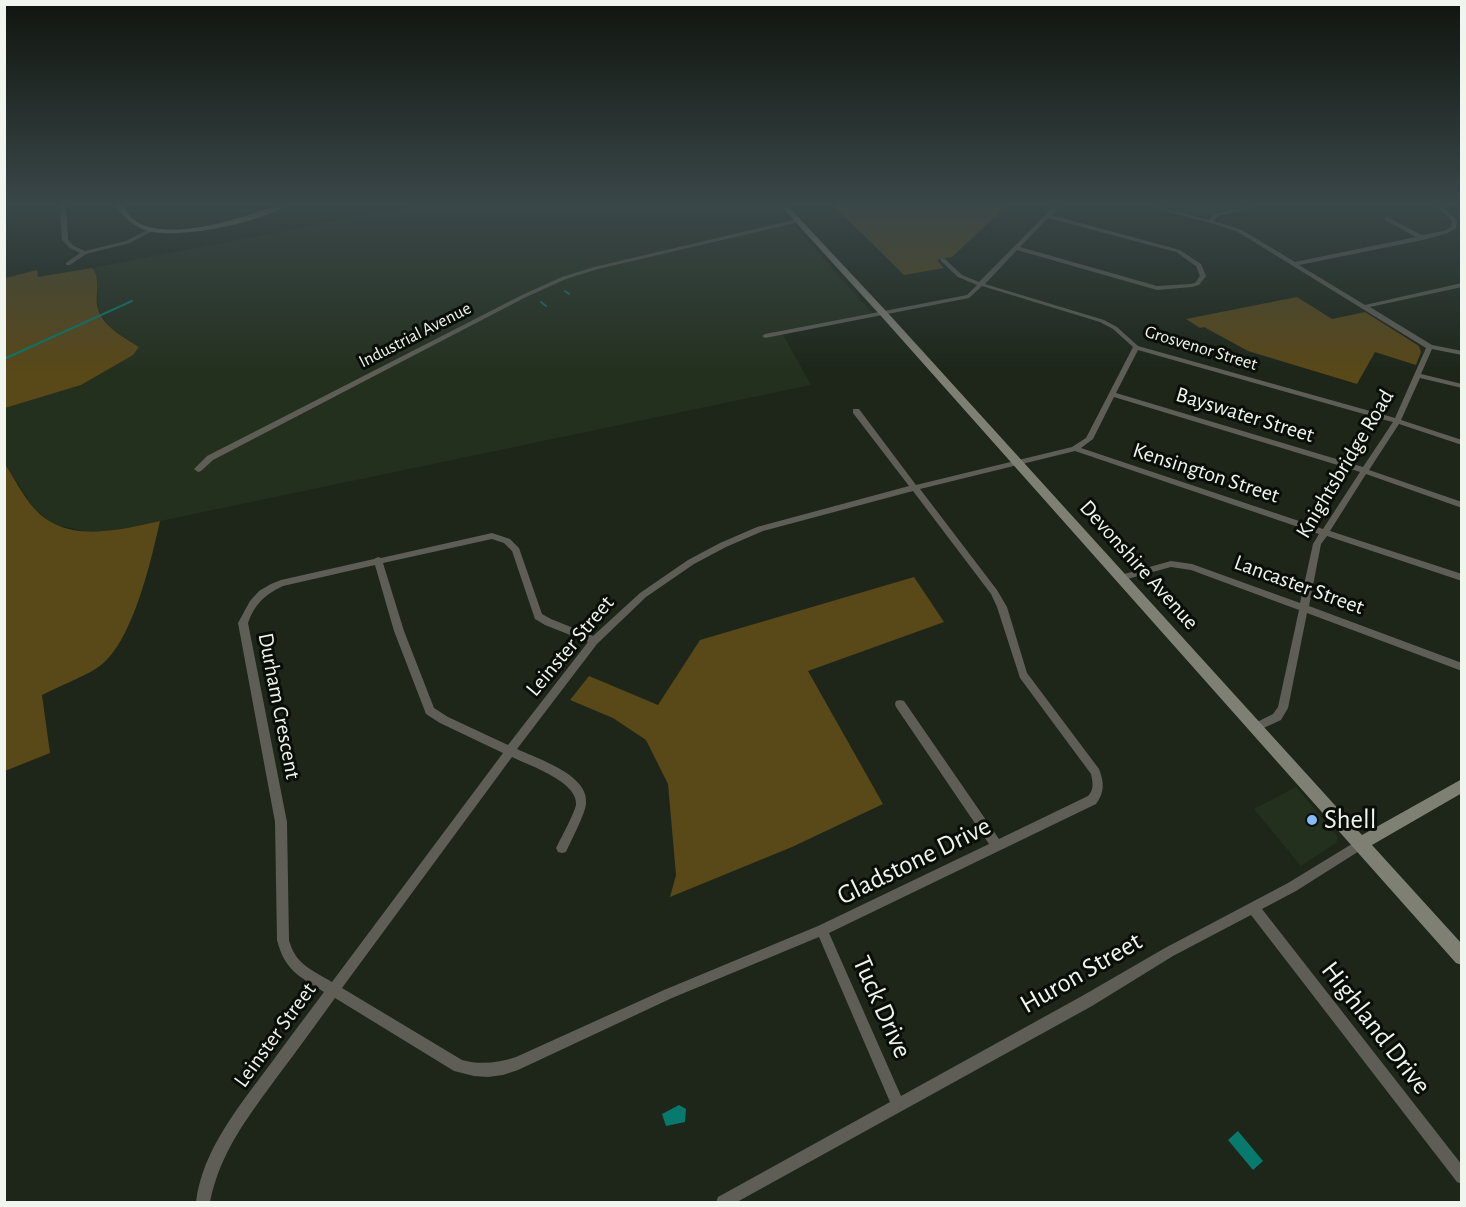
<!DOCTYPE html>
<html>
<head>
<meta charset="utf-8">
<style>
  body { margin:0 }
  #map { position:relative; width:1466px; height:1207px; overflow:hidden; background:#1d2619; font-family:"Alegreya Sans",sans-serif }
  canvas { display:block }
  .frame { position:absolute; inset:0; border:6px solid #f0f6ed; pointer-events:none }
</style>
</head>
<body>
<div id="map">
<canvas width="1466" height="1207"></canvas>
<div class="frame"></div>
</div>
<script>
const c = document.querySelector('canvas').getContext('2d');
c.lineJoin = 'round';
function paint(path, color) { c.fillStyle = color; c.fill(path, 'evenodd'); }
function trace(path, color, width, dash) { c.strokeStyle = color; c.lineWidth = width; c.lineCap = dash ? 'butt' : 'round'; c.setLineDash(dash || []); c.stroke(path); }
function drawText(font, color, halo, rows, align = 'center') {
  c.font = font + ' "Alegreya Sans",sans-serif'; c.lineWidth = 6; c.setLineDash([]); c.textBaseline = 'middle'; c.strokeStyle = halo; c.fillStyle = color; for (const [text, x, y, turn = 0] of rows) {
    c.save(); c.translate(x, y); c.rotate((+turn || 0) * Math.PI / 180); c.textAlign = isNaN(turn) ? turn : align; if (halo) c.strokeText(text, 0, 0); c.fillText(text, 0, 0); c.restore();
  }
}
const built = new Path2D(`
  M424,204H775L872,313L774,332L783,335L811,385L98,534L52,524L34,508L5,464L4,408L81,385L139,347L109,327L98,309V280L92,268Z
  M1151,204H1251V205L1202,217Z
  M1296,787L1338,837L1336,843L1301,866L1254,809Z`);
const green = new Path2D(`
  M832,204H1008L952,257L937,260L944,268L904,275Z
  M92,268C102,280 94,296 98,309C104,328 124,337 139,347L133,355L81,385L5,408V278L37,270L38,277Z
  M1297,297L1332,319L1365,312L1419,346L1421,352L1416,365L1375,352L1357,384L1248,351L1204,327L1200,328L1186,319Z
  M5,464C14,478 22,494 33,507C65,545 119,530 160,521C151,561 132,646 97,668C81,678 59,686 42,695L50,753L5,771Z
  M914,577L944,622L808,671L883,804L792,847L670,897L676,875L668,784L646,740L613,718L570,700L589,676L658,705L700,640Z`);
const water = new Path2D(`
  M679,1105L686,1109L685,1122L666,1126L662,1114Z
  M1238,1131L1263,1161L1253,1170L1228,1140Z`);
const stream = new Path2D(`
  M565,291L569,294
  M541,302L546,306
  M4,359L132,301`);
const street = new Path2D(`
  M60,204H66L68,240L74,246L85,251L126,241L151,228L156,229L130,243L86,254L70,265H66V263L80,253L70,248L62,240Z
  M1056,204H1062L1051,215L1180,250L1201,264L1206,276L1199,285L1192,287L1157,290L1017,250L985,284L1104,320L1117,327L1138,346L1395,418L1426,348L1238,232L1218,225L1139,204H1148L1209,220L1214,214L1262,204H1272L1218,216L1214,221L1242,230L1295,262L1416,237L1385,220L1384,219L1387,217L1422,235L1444,231L1451,227L1452,221L1434,204H1440L1457,220L1456,228L1448,233L1423,240L1299,265L1365,305L1462,283V287L1370,307L1432,345L1462,351V355L1432,349L1421,374L1462,384V388L1420,378L1401,420L1462,440V445L1399,424L1369,470L1462,502V508L1366,474L1330,531L1462,574V581L1327,536L1321,544L1309,606L1462,663V671L1307,613L1288,708L1281,720L1255,732L1251,731L1250,728L1251,725L1273,714L1278,707L1299,610L1191,570L1171,567L1120,581L1116,578L1117,576L1171,561L1192,564L1300,603L1313,544L1319,534L1075,451L920,489L997,590L1007,607L1027,673L1099,769C1104,782 1105,792 1096,804L829,933L901,1096L1082,996L1165,948L1288,883L1360,839L1364,840L1366,844L1364,848L1296,891L1262,909L1462,1165V1184L1457,1182L1251,915L1173,956L1092,1006L737,1202H716L718,1197L890,1102L819,937L672,998L518,1070L503,1075L488,1077L474,1076L454,1071L335,998C316,1024 297,1051 277,1077C248,1117 220,1152 210,1202H196C202,1151 239,1106 269,1066C287,1041 306,1016 324,992C299,976 285,971 277,940L275,822L238,623L250,601L259,591L271,584L281,580L374,559L378,557L381,558L492,533L510,539L519,548L542,614L551,619L593,636L640,593L688,560L720,543L757,527L909,486L853,413V409H859L916,485L1072,447L1086,438L1133,347L1113,329L1100,322L982,286L969,298L765,338L762,336L765,334L967,295L977,285L958,277L941,261V259H945L962,275L979,282ZM1048,218L1176,252L1196,266L1200,276L1195,283L1190,284L1157,286L1020,247ZM1138,350L1385,420L1393,422L1363,467L1116,393ZM1114,397L1354,470L1360,472L1323,529L1081,448L1093,439ZM913,491L991,594L997,607L1020,678L1091,774C1093,783 1094,790 1088,796L999,839L904,701L900,700L896,701L895,704L896,707L989,844L818,926L664,990L516,1057C498,1063 480,1065 462,1060L342,988L512,757C528,765 579,782 576,805C574,814 561,838 556,848L558,852L562,853L566,852C571,841 585,814 586,804C590,775 538,759 517,749L597,644L646,597L694,564L726,547L763,531ZM492,539L504,543L512,551L535,619L545,625L588,642L508,745L448,717L434,708L404,631L383,563ZM375,565L394,631L426,714L440,723L503,753L332,982C312,970 295,964 289,940L287,822L248,623C254,605 265,594 283,586Z
  M798,219L800,220V222L598,269L566,279L526,297L213,460L201,471L198,472L194,469L207,456L522,295L562,277L594,267Z`);
const secondary = new Path2D(`
  M115,204H122C125,208 128,215 133,219C165,245 245,217 280,204H289C263,222 176,241 145,230C131,225 123,216 115,204Z
  M779,204H786L887,312L1362,835L1462,779V793L1372,845L1462,944V965L1456,963L881,316Z`);
const markers = [
  [1312,820,6,"#85bbfb"]
];
const farStreetnames = [
  ["Industrial Avenue",415,335,-27],
  ["Grosvenor Street",1201,348,17]
];
const streetNames = [
  ["Bayswater Street",1245,415,17],
  ["Knightsbridge Road",1345,464,-59],
  ["Kensington Street",1206,473,18],
  ["Devonshire Avenue",1139,565,48],
  ["Lancaster Street",1299,585,20],
  ["Leinster Street",570,646,-50],
  ["Durham Crescent",279,706,79],
  ["Leinster Street",275,1035,-54]
];
const nearPoinames = [
  ["Shell",1324,820]
];
const nearStreetnames = [
  ["Gladstone Drive",914,861,-26],
  ["Huron Street",1081,973,-30],
  ["Tuck Drive",882,1007,66],
  ["Highland Drive",1376,1028,52]
];
paint(built, '#24301e');
paint(green, '#594818');
paint(water, '#077a6d');
trace(stream, '#077a6d', 2);
paint(street, '#5e5e57');
paint(secondary, '#7f8074');
const sky = c.createLinearGradient(0, 0, 0, 373);
sky.addColorStop(0, '#10150e');
sky.addColorStop(0.55, '#3a4749');
sky.addColorStop(1, '#3a474900');
c.fillStyle = sky;
c.fillRect(0, 0, 1466, 373);
for (const [x, y, r, color] of markers) { const dot = new Path2D(); dot.arc(x, y, r, 0, 2 * Math.PI); c.fillStyle = color; c.fill(dot); trace(dot, '#0a0e08', 2); }
drawText('18px', '#f0f6ed', '#0a0e08', farStreetnames);
drawText('22px', '#f0f6ed', '#0a0e08', streetNames);
drawText('27px', '#f0f6ed', '#0a0e08', nearPoinames, 'left');
drawText('27px', '#f0f6ed', '#0a0e08', nearStreetnames);
</script>
</body>
</html>
